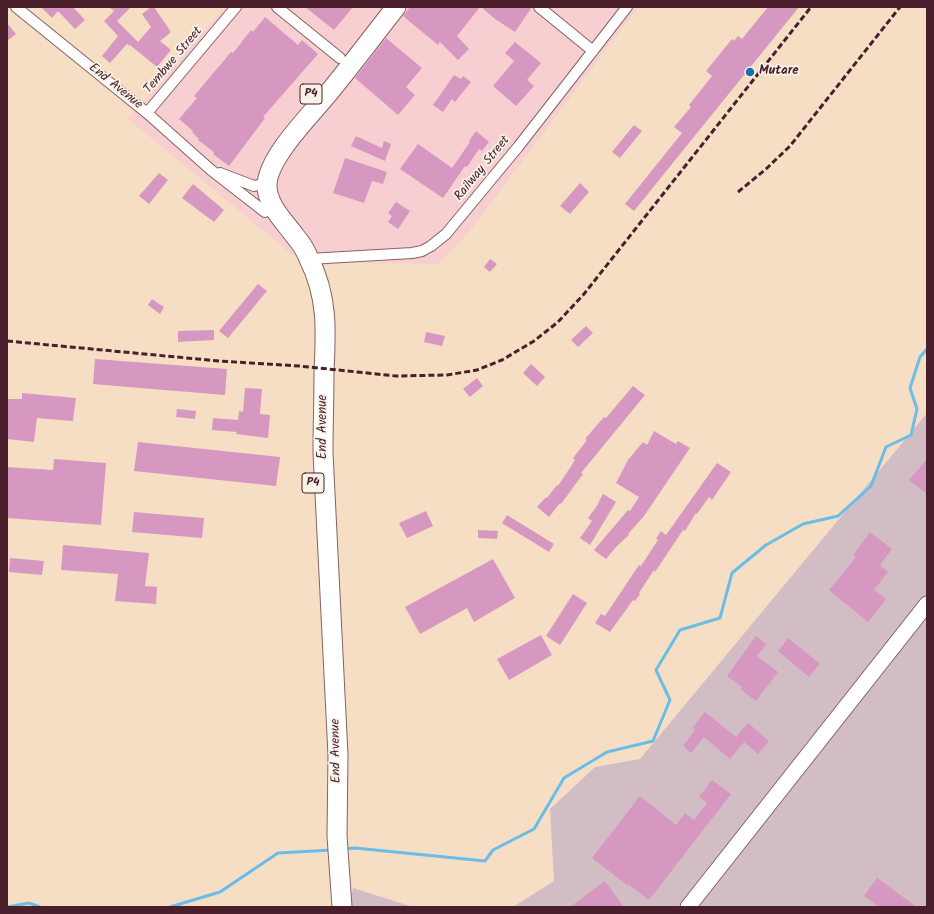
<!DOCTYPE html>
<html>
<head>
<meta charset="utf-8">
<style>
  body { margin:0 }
  #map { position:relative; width:934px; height:914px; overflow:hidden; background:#f5dec4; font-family:Kalam,sans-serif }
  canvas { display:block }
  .frame { position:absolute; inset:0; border:8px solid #4a1f2b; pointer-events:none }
</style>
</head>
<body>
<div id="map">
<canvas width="934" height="914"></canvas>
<div class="frame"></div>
</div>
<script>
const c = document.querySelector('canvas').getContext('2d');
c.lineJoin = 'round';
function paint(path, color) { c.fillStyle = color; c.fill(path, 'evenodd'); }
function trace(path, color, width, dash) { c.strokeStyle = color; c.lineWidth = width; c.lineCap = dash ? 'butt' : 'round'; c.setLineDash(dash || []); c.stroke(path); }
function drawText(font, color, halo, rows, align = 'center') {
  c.font = font + ' Kalam,sans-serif'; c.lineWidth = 3.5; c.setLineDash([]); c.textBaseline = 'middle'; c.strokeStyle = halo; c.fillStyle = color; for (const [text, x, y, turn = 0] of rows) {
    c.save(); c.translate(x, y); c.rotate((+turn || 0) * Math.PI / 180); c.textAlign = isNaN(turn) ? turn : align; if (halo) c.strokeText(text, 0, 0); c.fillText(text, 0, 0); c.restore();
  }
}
const built = new Path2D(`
  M225,7H638L469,232L438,264L301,262L128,119Z`);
const industrial = new Path2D(`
  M927,413V907H513L554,881L550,809L595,767L640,759Z
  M353,888L413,907H349Z`);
const stream = new Path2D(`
  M343,849L355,848L485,861L493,850L534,829L564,778L607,752L653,741L670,700L656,670L680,630L720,618L732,573L766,545L803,524L838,516L871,486L886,447L911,435L917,409L910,388L920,357L927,349
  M7,907L29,903L40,907
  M170,907L220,892L278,853L332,850`);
const building = new Path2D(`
  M41,7H73L85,20L75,29L58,11L52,18Z
  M109,7H131L117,21L138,42L151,27L142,14L151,7H154L171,32L160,41L171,50L157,67L130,45L129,46L127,44L110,63L102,56L118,36L104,21L114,11Z
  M305,7H353L334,30Z
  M410,7H480L457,36L469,49L458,60L440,42L438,45L403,16Z
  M481,7H532L515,32L495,19Z
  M768,7H799L634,211L625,204L682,133L674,127L691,107L689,105L712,76L706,71L732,39L734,41L738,36L742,39Z
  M265,17L298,45L302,40L318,54L263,117L265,118L229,166L213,154L214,152L198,140L199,139L192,132L193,131L179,119L197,98L194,96L231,52L233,53L251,30L253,32Z
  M7,23L16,34L7,41Z
  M386,38L422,68L406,87L415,95L398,115L355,78Z
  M515,42L541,63L527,80L534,86L516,106L493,86L514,61L505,53Z
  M454,75L461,79L463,76L471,82L455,102L452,99L443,112L433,105Z
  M634,125L642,131L620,158L612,152Z
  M476,131L489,142L482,151L479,149L467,167L465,166L443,198L400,169L418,144L452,168L470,142L469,141Z
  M356,136L382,148L384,141L391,144L385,161L351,146Z
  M345,158L387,172L383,184L372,181L364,203L333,193Z
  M159,173L168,180L149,204L139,196Z
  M580,183L589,192L570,214L560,206Z
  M193,184L224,210L214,222L182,198Z
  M396,202L410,211L398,229L388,222L392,216L388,213Z
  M490,259L497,264L490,272L484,267Z
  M258,284L267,291L228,338L219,331Z
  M152,299L164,307L160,314L148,305Z
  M586,326L593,333L578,347L571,340Z
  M214,330V340L178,342V331Z
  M426,332L445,336L442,346L424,342Z
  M95,359L227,369L225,395L93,384Z
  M531,364L545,377L537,386L523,373Z
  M477,378L483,386L470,397L463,389Z
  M633,386L645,395L581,473L583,474L561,504L560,503L549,517L537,507L546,497L547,498L557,485L558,486L575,460L573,458L587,440L585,439L604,417L606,418Z
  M245,388L262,389L260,414L270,415L268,438L236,434L237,432L212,430L213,418L238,420L239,411L243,412Z
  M22,393L76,398L73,421L37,418L34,442L7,439V399H22Z
  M177,409L196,411L195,419L176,417Z
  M654,431L676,444L678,441L690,448L644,516L628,534L629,535L616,547L606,559L594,550L628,510L630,511L639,497L616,483L628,460L643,442L647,445Z
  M138,442L280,457L276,486L134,471Z
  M54,459L106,463L101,525L7,518V467L53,470Z
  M927,459V494L909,480Z
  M717,463L731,472L712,500L709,497L697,514L696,513L685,531L683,530L655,572L654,570L639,593L640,594L635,601L633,600L610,632L595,623L601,614L605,616L639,565L641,566L658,540L656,539L661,531L666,535Z
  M603,494L616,502L590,545L580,538L592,521L588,518L599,503H598Z
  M426,511L433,526L407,538L399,523Z
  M134,512L204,518L202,538L132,532Z
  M507,515L554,544L549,552L502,523Z
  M478,530L498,531L497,539L478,538Z
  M870,532L892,549L880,565L888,572L874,590L886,599L868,622L829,590L856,557L853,555Z
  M63,545L149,553L145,586L157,587L156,604L115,601L118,574L61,570Z
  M10,558L44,561L42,575L9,572Z
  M493,559L515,598L474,622L467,608L420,634L405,607Z
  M573,594L587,603L560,645L546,636Z
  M541,635L552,655L509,680L497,659Z
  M756,636L766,644L757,656L778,672L756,701L740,689L742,687L727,676Z
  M788,638L820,664L809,677L778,651Z
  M705,712L736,737L748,723L769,741L758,754L744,742L730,759L704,737L691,753L683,746L695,730L692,728Z
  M712,780L731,794L649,900L628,884L627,885L592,858L640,796L676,825L685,813L694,820L707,803L699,797Z
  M877,878L917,907H879L864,896Z
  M605,881L624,907H570Z`);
const street = new Path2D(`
  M16,7L147,113L211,170L265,212
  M277,7L340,58
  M539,7L593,51
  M147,113L236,7
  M220,173L254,186L267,183
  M309,259L412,253L422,251L431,246L446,234L518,147L627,7`);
const secondary = new Path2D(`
  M688,907L927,604`);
const highway = new Path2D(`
  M342,907L337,836L338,755L323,453C323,426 324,399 324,371C326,331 328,297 309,259C306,251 301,243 295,236C284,221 266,204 267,184C269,155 313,113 331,90C353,63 374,35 396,7`);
const rail = new Path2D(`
  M738,192L766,169L790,146L900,7
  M7,341L219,361L299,366L396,376L447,375L477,370L502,360L534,341L558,322L584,294L811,7`);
const markers = [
  [750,72,5,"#1f6fb2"]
];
const shields = [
  [311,94,22],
  [313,483,22]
];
const shieldNames = [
  ["P4",311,94],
  ["P4",313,483]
];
const streetNames = [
  ["Tembwe Street",174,61,-50],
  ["End Avenue",115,87,39],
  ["Railway Street",483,169,-51],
  ["End Avenue",324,427,-90],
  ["End Avenue",337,751,-91]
];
const poiNames = [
  ["Mutare",759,72]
];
paint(built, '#f7cfd0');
paint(industrial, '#d2bdc5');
trace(stream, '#6bbde7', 3);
paint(building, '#d698c1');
trace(street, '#866261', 12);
trace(secondary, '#866261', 17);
trace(highway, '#866261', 21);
trace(street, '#fff', 10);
trace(secondary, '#fff', 15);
trace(highway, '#fff', 19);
trace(rail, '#4a1f2b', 3, [6, 3]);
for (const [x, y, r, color] of markers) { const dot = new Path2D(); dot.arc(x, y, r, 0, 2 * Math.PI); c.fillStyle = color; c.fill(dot); trace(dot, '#f7f3e8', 1.5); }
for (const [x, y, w] of shields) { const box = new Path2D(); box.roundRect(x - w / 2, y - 10, w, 20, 3); c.fillStyle = '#f7f3e8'; c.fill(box); trace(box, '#4a1f2b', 1); }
drawText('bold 12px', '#4a1f2b', null, shieldNames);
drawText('13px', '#4a1f2b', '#f7f3e8', streetNames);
drawText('bold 13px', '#4a1f2b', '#f7f3e8', poiNames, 'left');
</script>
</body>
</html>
